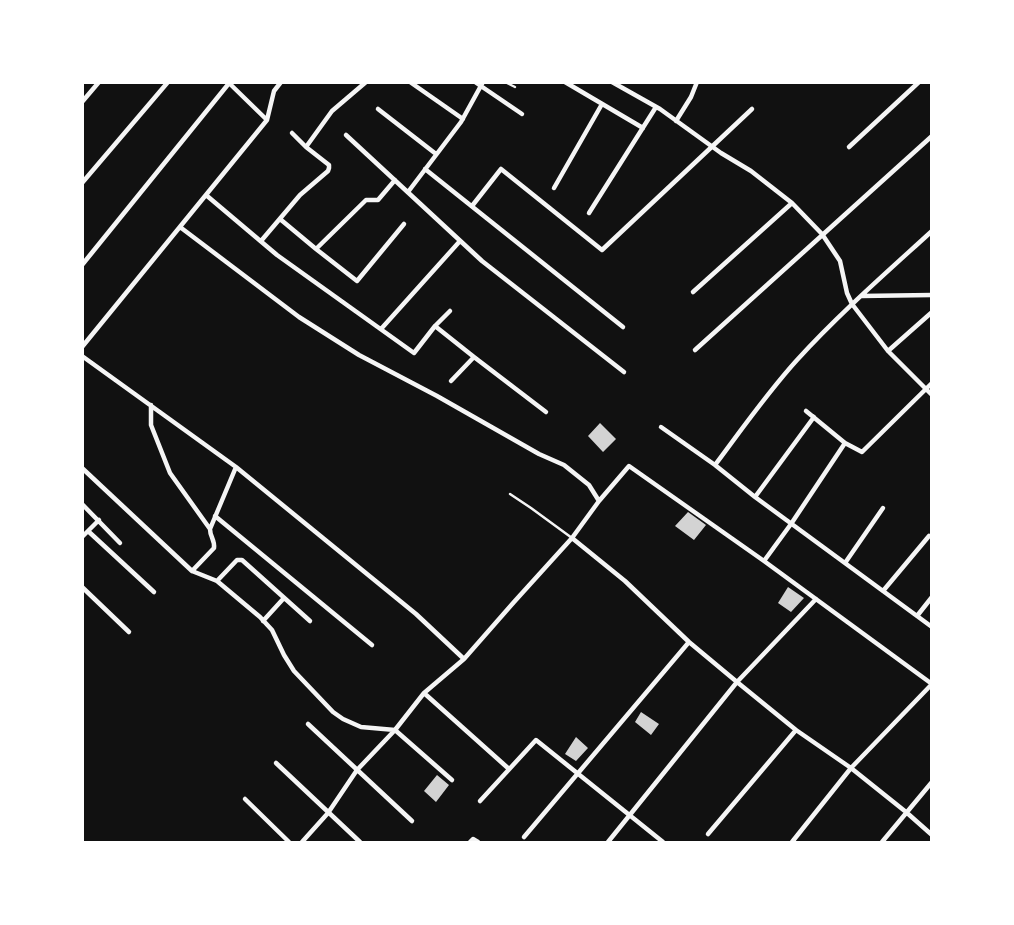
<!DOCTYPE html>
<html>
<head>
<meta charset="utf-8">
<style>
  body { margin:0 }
  #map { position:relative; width:1014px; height:925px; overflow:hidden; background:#111; font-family:"Work Sans",sans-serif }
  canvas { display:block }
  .frame { position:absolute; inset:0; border:84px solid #fff; pointer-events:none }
</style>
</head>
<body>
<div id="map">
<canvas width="1014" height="925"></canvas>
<div class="frame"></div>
</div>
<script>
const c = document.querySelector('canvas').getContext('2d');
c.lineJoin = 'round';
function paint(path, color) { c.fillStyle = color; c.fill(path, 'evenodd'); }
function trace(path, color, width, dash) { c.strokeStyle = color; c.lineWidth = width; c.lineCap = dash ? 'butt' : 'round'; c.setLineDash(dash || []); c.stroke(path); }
const building = new Path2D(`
  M600,423L616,439L603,452L588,436Z
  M688,512L706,525L694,540L675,526Z
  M788,587L804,598L791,612L778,603Z
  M641,712L659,724L651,735L635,722Z
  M576,737L588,748L576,761L565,754Z
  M437,775L449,785L436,802L424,791Z`);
const service = new Path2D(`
  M505,82L515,87
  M510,494L531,508L572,538`);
const minor = new Path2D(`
  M228,82L267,120
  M410,82L463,119
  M475,82L522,114
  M565,82L643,128
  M612,82L660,109L721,153L751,171L792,203L822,234L840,261L847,293L852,304L888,351L932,395
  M82,102L99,82
  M378,109L436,154
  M676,121L691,97L697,82
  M346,135L482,261L624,372
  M306,147L332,111L366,82
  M849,147L919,82
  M425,169L623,327
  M82,183L168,82
  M554,188L602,104
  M408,192L461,122L483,82
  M206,195L277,255L414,353L435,326L450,311
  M472,206L501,169L602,250L752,109
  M589,213L656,107
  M280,219L316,249L357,281L404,224
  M180,227L299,317L359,355L437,396L539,454L564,465L589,485L599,501
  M261,241L300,195L328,171L329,168V165L306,147L292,133
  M316,249L366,200H378L395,180
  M82,265L230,82
  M693,292L792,203
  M861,296L932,295
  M435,326L474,357L546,412
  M381,329L460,241
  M82,347L267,120L274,91L281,82
  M695,350L932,136
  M888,351L931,313
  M82,356L236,467L416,614L464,659
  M451,381L474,357
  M151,405V425L170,473L210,529
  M806,411L845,443L862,452L932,383
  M661,427L715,465L755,497L932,627
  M715,465C742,429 767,393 797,360C839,314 886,273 932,231
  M82,468L192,571L217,581L260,617L272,630L284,655L294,671L333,712L343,719L361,727L395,730L452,780
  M755,497L814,417
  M82,504L120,543
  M215,516L372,645
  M88,531L154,592
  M82,537L99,520
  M572,538L625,581L689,642L737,682L796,730L851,768L906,812L932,835
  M764,561L791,524L845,443
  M845,563L883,508
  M192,571L214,548C215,540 210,537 210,529L236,467
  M217,581L237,560H242L310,621
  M82,587L129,632
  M883,591L929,536
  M917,616L932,597
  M263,621L284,598
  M424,693L509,769
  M308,724L412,821
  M276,763L360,842
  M245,799L289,842
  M480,801L536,740L663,842
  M708,834L796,730
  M524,837L689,642
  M302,842L328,813L357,770L395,730L424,693L464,659L514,602L572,538L599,501L629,466L764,561L932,684
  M470,842L473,839L478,842
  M608,842L737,682L816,599
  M792,842L851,768L932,684
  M882,842L932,782`);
paint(building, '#d3d3d3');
trace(service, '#f5f5f5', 2.5);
trace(minor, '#f5f5f5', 4.5);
</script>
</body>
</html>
